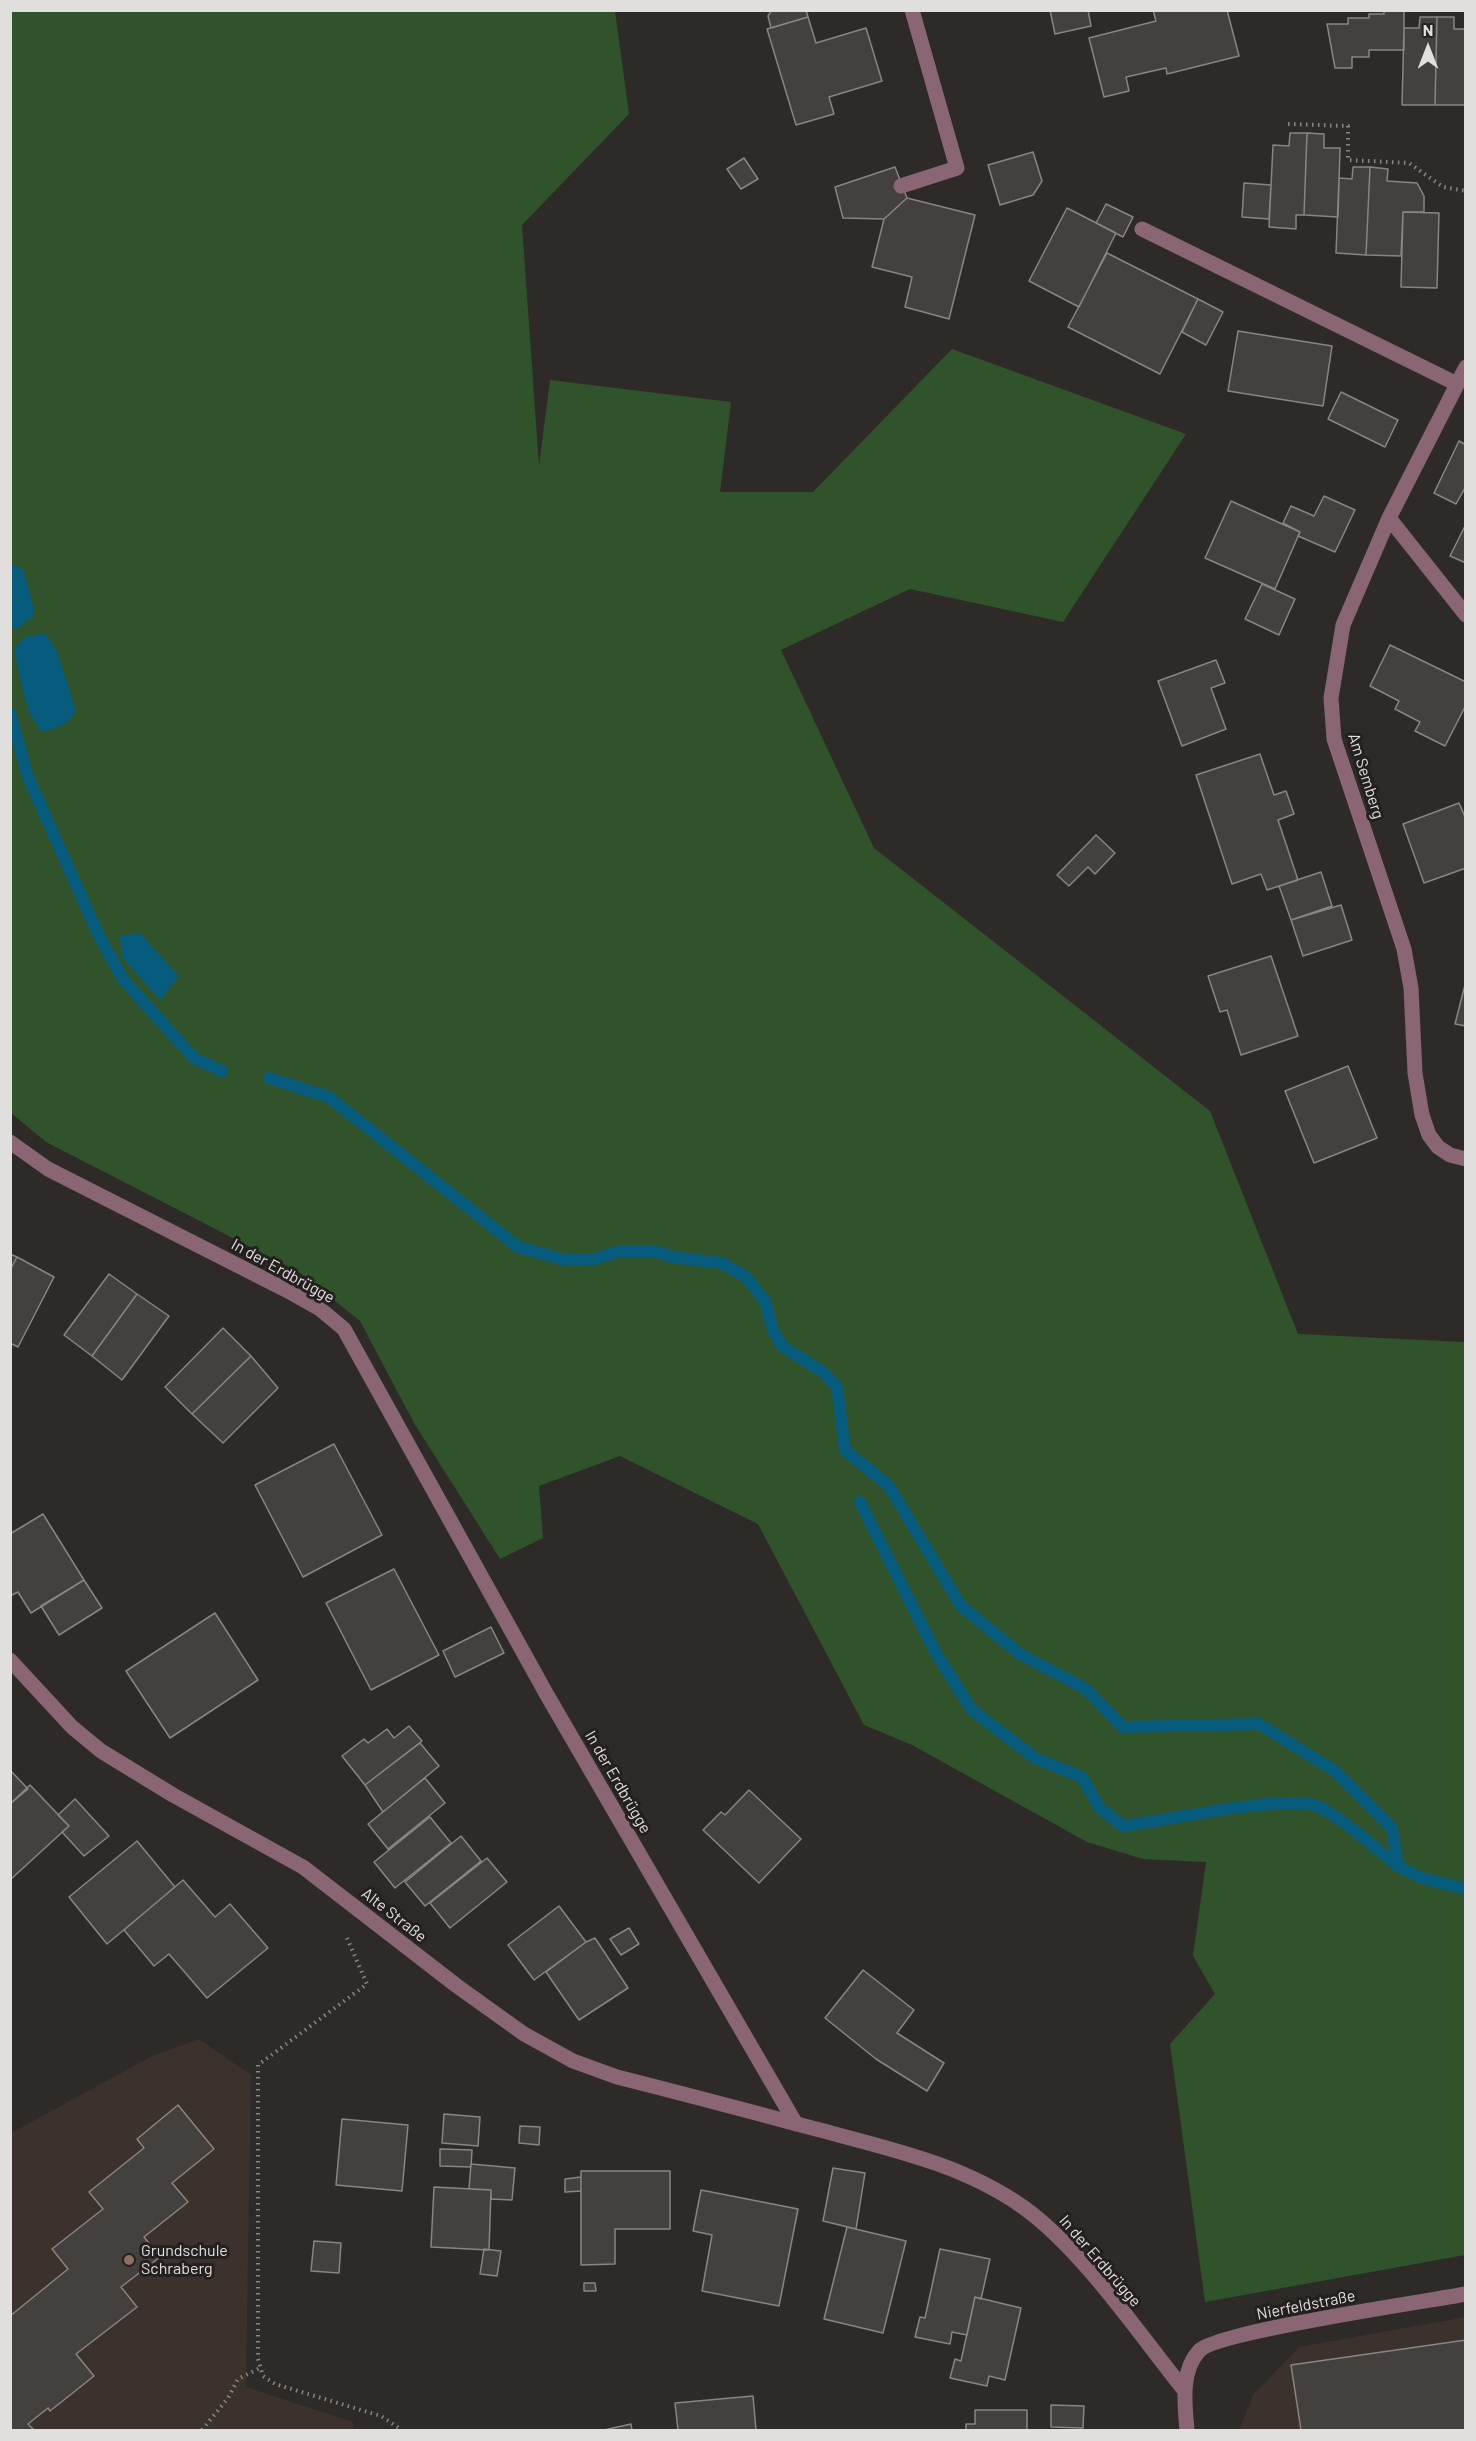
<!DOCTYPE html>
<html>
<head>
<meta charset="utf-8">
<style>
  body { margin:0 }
  #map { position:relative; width:1476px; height:2441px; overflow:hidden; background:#2d2a28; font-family:Barlow,sans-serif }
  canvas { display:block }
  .frame { position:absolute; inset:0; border:12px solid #e1dfde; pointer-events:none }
  .north { position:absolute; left:1398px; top:18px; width:60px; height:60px; -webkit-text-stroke:4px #24201f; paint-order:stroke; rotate:0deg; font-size:16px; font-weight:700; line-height:24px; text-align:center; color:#e1dfde }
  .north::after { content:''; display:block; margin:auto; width:21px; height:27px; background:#e1dfde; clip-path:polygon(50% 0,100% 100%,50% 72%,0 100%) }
</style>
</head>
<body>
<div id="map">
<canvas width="1476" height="2441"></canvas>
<div class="frame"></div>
<div class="north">N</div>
</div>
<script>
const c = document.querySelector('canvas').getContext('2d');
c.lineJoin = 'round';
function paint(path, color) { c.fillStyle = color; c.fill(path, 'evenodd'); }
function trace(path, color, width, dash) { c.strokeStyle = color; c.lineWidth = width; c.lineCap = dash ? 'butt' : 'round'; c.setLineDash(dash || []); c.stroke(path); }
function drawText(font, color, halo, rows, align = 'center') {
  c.font = font + ' Barlow,sans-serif'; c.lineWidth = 6; c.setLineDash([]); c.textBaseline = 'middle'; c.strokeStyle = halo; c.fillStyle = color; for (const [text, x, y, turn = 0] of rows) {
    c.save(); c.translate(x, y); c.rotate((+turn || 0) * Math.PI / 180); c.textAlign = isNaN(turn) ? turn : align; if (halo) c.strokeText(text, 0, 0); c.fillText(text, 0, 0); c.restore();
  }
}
const built = new Path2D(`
  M199,2039L251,2075L246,2387L353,2422V2430H11V2133L152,2056Z
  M1465,2317V2430H1239L1253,2395L1299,2347Z`);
const green = new Path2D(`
  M10,11H615L629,114L522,225L539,466L550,380L731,402L720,492H813L952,349L1186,434L1063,622L910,589L781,650L874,848L1210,1111L1298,1334L1465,1342V2255L1205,2302L1170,2044L1215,1994L1193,1956L1206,1862L1143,1859L1087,1842L912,1745L864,1725L758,1524L620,1456L539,1486L543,1538L500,1559L414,1423L360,1321L299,1272L46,1142L11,1113Z`);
const water = new Path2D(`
  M11,564L23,569L33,605V616L17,629L11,627Z
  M45,633L57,651L76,711C70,723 54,731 41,731L30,714L23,692L14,649L25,637Z
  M140,933L179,976L160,1000L122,957L120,936Z`);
const stream = new Path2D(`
  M10,713L28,777L100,938L123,979L194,1058L222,1071
  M269,1078L329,1097L518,1247L566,1260L594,1259L620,1251H654L672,1257L722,1263L746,1277L765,1301L773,1330L782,1346L823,1372L837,1387L845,1450L889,1486L961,1606L1020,1654L1086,1689L1123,1727L1259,1724L1335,1771L1392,1828L1398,1866L1422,1878L1466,1889
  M860,1502L936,1653L972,1710L1035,1758L1082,1777L1099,1807L1123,1826C1162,1821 1287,1794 1317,1806C1339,1815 1379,1851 1398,1866`);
const building = new Path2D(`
  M772,10H806L808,17L771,28L768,16Z
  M1050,10H1088L1091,26L1055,34Z
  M1153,10H1227L1239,56L1167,74L1166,68L1126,77L1129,91L1104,97L1089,38L1156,21Z
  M1384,10H1404V50H1369V57H1352V68H1335L1327,24H1348V18H1369V14H1384Z
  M808,17L816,43L866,28L882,81L829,97L834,114L796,125L767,29Z
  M1420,17H1437L1435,105H1402L1404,28H1419Z
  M1437,17H1454V29H1466V105H1435Z
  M1290,133H1307L1304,215H1296V229L1269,227L1273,145L1289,146Z
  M1307,133L1324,134V148H1340L1338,217L1304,215Z
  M1033,152L1042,181L1033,195L1000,205L988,165Z
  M744,158L758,179L741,189L727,169Z
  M895,167L907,198L884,219L843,218L835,187Z
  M1353,167H1370L1366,255L1336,253L1339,178L1352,179Z
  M1370,167L1388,169L1387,181L1417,183L1424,196V212H1403L1401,256L1366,255Z
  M1244,183L1271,185L1269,219L1242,217Z
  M907,198L975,215L949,319L905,307L912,277L872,267L884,219Z
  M1106,204L1133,217L1123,237L1096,223Z
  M1067,208L1116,233L1079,307L1029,281Z
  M1403,212L1439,213L1437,288L1401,287Z
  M1107,253L1198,299L1160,374L1068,327Z
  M1198,299L1223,312L1206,345L1182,332Z
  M1238,331L1332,346L1323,406L1228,391Z
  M1341,392L1398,420L1385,447L1328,419Z
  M1459,441L1466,445V486L1456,504L1434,493Z
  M1324,496L1355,510L1335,552L1298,536L1300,532L1283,523L1291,506L1314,516Z
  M1231,501L1300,532L1275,589L1205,558Z
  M1466,524V563L1450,556Z
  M1262,584L1295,599L1279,635L1245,619Z
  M1390,645L1466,682V705L1445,746L1415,731L1420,722L1395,709L1399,701L1370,686Z
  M1216,660L1225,683L1211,688L1226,729L1182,746L1158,681Z
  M1260,754L1274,795L1286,791L1294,814L1278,820L1298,880L1267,890L1261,874L1232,884L1196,775Z
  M1459,803L1466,819V868L1424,883L1403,824Z
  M1096,835L1115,853L1095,874L1088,867L1069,886L1057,875Z
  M1321,872L1332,906L1291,920L1279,886Z
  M1341,905L1352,940L1303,956L1291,920Z
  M1271,956L1298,1036L1241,1055L1227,1010L1220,1012L1208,976Z
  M1466,981V1026L1455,1024Z
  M1348,1066L1377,1138L1314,1163L1285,1091Z
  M10,1254L17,1257L10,1270Z
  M17,1257L54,1277L18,1347L10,1343V1270Z
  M109,1274L137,1294L92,1356L64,1335Z
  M137,1294L169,1316L122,1380L92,1356Z
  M223,1328L251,1356L192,1414L165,1387Z
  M251,1356L278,1388L223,1443L192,1414Z
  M334,1444L382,1535L303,1577L255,1485Z
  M43,1514L84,1580L31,1613L18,1592L10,1596V1534Z
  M394,1569L439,1655L371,1690L326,1603Z
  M84,1580L102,1608L59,1635L41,1606Z
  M215,1613L258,1680L170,1738L126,1671Z
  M491,1627L504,1653L455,1677L443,1651Z
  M409,1726L422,1741L365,1785L342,1756L364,1739L368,1743L387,1729L394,1738Z
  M420,1743L439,1766L383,1812L365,1785Z
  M10,1770L28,1789L10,1804Z
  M425,1778L445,1803L388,1849L368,1824Z
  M30,1785L69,1826L10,1880V1804Z
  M749,1790L801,1839L759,1883L703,1830L721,1812L725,1815Z
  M75,1799L109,1836L84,1856L62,1832L69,1826L58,1815Z
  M430,1817L451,1843L395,1888L374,1862Z
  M461,1836L481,1861L425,1906L405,1882Z
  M137,1841L175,1887L107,1944L69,1897Z
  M487,1858L507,1882L450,1928L430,1903Z
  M183,1880L215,1917L230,1904L268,1948L207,1998L169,1954L154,1966L124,1930Z
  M559,1906L586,1942L534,1980L508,1945Z
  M629,1928L639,1944L621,1955L610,1939Z
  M595,1938L628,1988L579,2020L546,1972L586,1942Z
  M863,1970L914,2010L897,2033L944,2063L927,2091L876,2059L825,2018Z
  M178,2105L214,2149L172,2183L188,2202L144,2237L160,2257L121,2287L137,2307L76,2354L94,2376L50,2411L48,2408L28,2424L34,2430H10V2316L68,2269L52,2249L103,2209L89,2192L144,2148L137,2139Z
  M444,2114L480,2117L478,2146L442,2143Z
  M342,2119L408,2125L402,2191L336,2185Z
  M520,2126L540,2127L539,2145L519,2143Z
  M440,2149L472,2150L471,2167L440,2166Z
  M471,2164L515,2168L512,2200L491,2199V2190L469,2189Z
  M833,2168L865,2173L856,2229L823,2221Z
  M581,2171H670V2229H615V2264L581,2265Z
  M581,2177V2191L565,2192V2179Z
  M434,2187L491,2190L489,2250L431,2247Z
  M701,2190L798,2209L779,2306L702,2291L712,2235L693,2231Z
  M847,2227L906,2241L883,2333L824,2319Z
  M314,2241L341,2243L339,2273L311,2271Z
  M484,2249L501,2251L497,2276L480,2274Z
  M940,2249L990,2259L981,2299L975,2297L967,2335L952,2332L950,2344L915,2337L920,2317L925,2318Z
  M584,2283H595L596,2291H584Z
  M975,2297L1021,2308L1005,2380L989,2376L987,2386L950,2378L955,2359L961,2361Z
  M1466,2340V2430H1301L1291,2365Z
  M753,2396L756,2430H678L675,2403Z
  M1051,2405L1084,2406L1083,2428L1051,2427Z
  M975,2410H1027V2430H966V2424H975Z
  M631,2424L632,2430H604Z`);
const path = new Path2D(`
  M1288,124L1348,126V160L1409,163L1443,187L1466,191
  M347,1938L367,1984L258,2065V2359L263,2376L275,2384L381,2416L402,2430
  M202,2430L228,2398L238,2379L260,2368`);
const minor = new Path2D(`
  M901,186L957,168L912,10
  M1142,229L1457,384
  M1466,367L1389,518L1343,625L1331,698L1334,739L1404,949L1411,988L1415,1073L1422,1115L1429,1135L1438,1147L1450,1155L1466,1159
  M1389,518L1466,615
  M10,1142L48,1169L288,1291L320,1309L344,1329L547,1695L796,2124
  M10,1660L72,1727L101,1751L173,1795L303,1867L457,1986L524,2034L573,2061L617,2077C685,2094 752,2112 820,2130C890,2149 962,2164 1023,2207C1082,2249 1139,2334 1185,2391
  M1187,2430C1185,2405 1180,2372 1199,2351C1214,2332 1428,2301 1466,2294`);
const markers = [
  [129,2260,6,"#8d6e63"]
];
const streetNames = [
  ["Am Semberg",1366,776,73],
  ["In der Erdbrügge",283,1271,29],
  ["In der Erdbrügge",618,1782,60],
  ["Alte Straße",394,1915,38],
  ["In der Erdbrügge",1100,2261,49],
  ["Nierfeldstraße",1306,2305,-11]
];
const poiNames = [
  ["Grundschule",141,2251],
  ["Schraberg",141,2269]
];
paint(built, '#3b312d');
paint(green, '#31532b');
paint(water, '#075c7e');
trace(stream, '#075c7e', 12);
paint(building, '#43403e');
trace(building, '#898583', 1.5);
trace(path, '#8a8886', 4, [1.5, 4.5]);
trace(minor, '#8a6574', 15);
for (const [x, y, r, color] of markers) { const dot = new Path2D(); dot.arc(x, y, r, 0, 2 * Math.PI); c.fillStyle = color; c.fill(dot); trace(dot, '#24201f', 2); }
drawText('16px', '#e1dfde', '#24201f', streetNames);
drawText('16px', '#e1dfde', '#24201f', poiNames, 'left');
</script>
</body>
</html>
